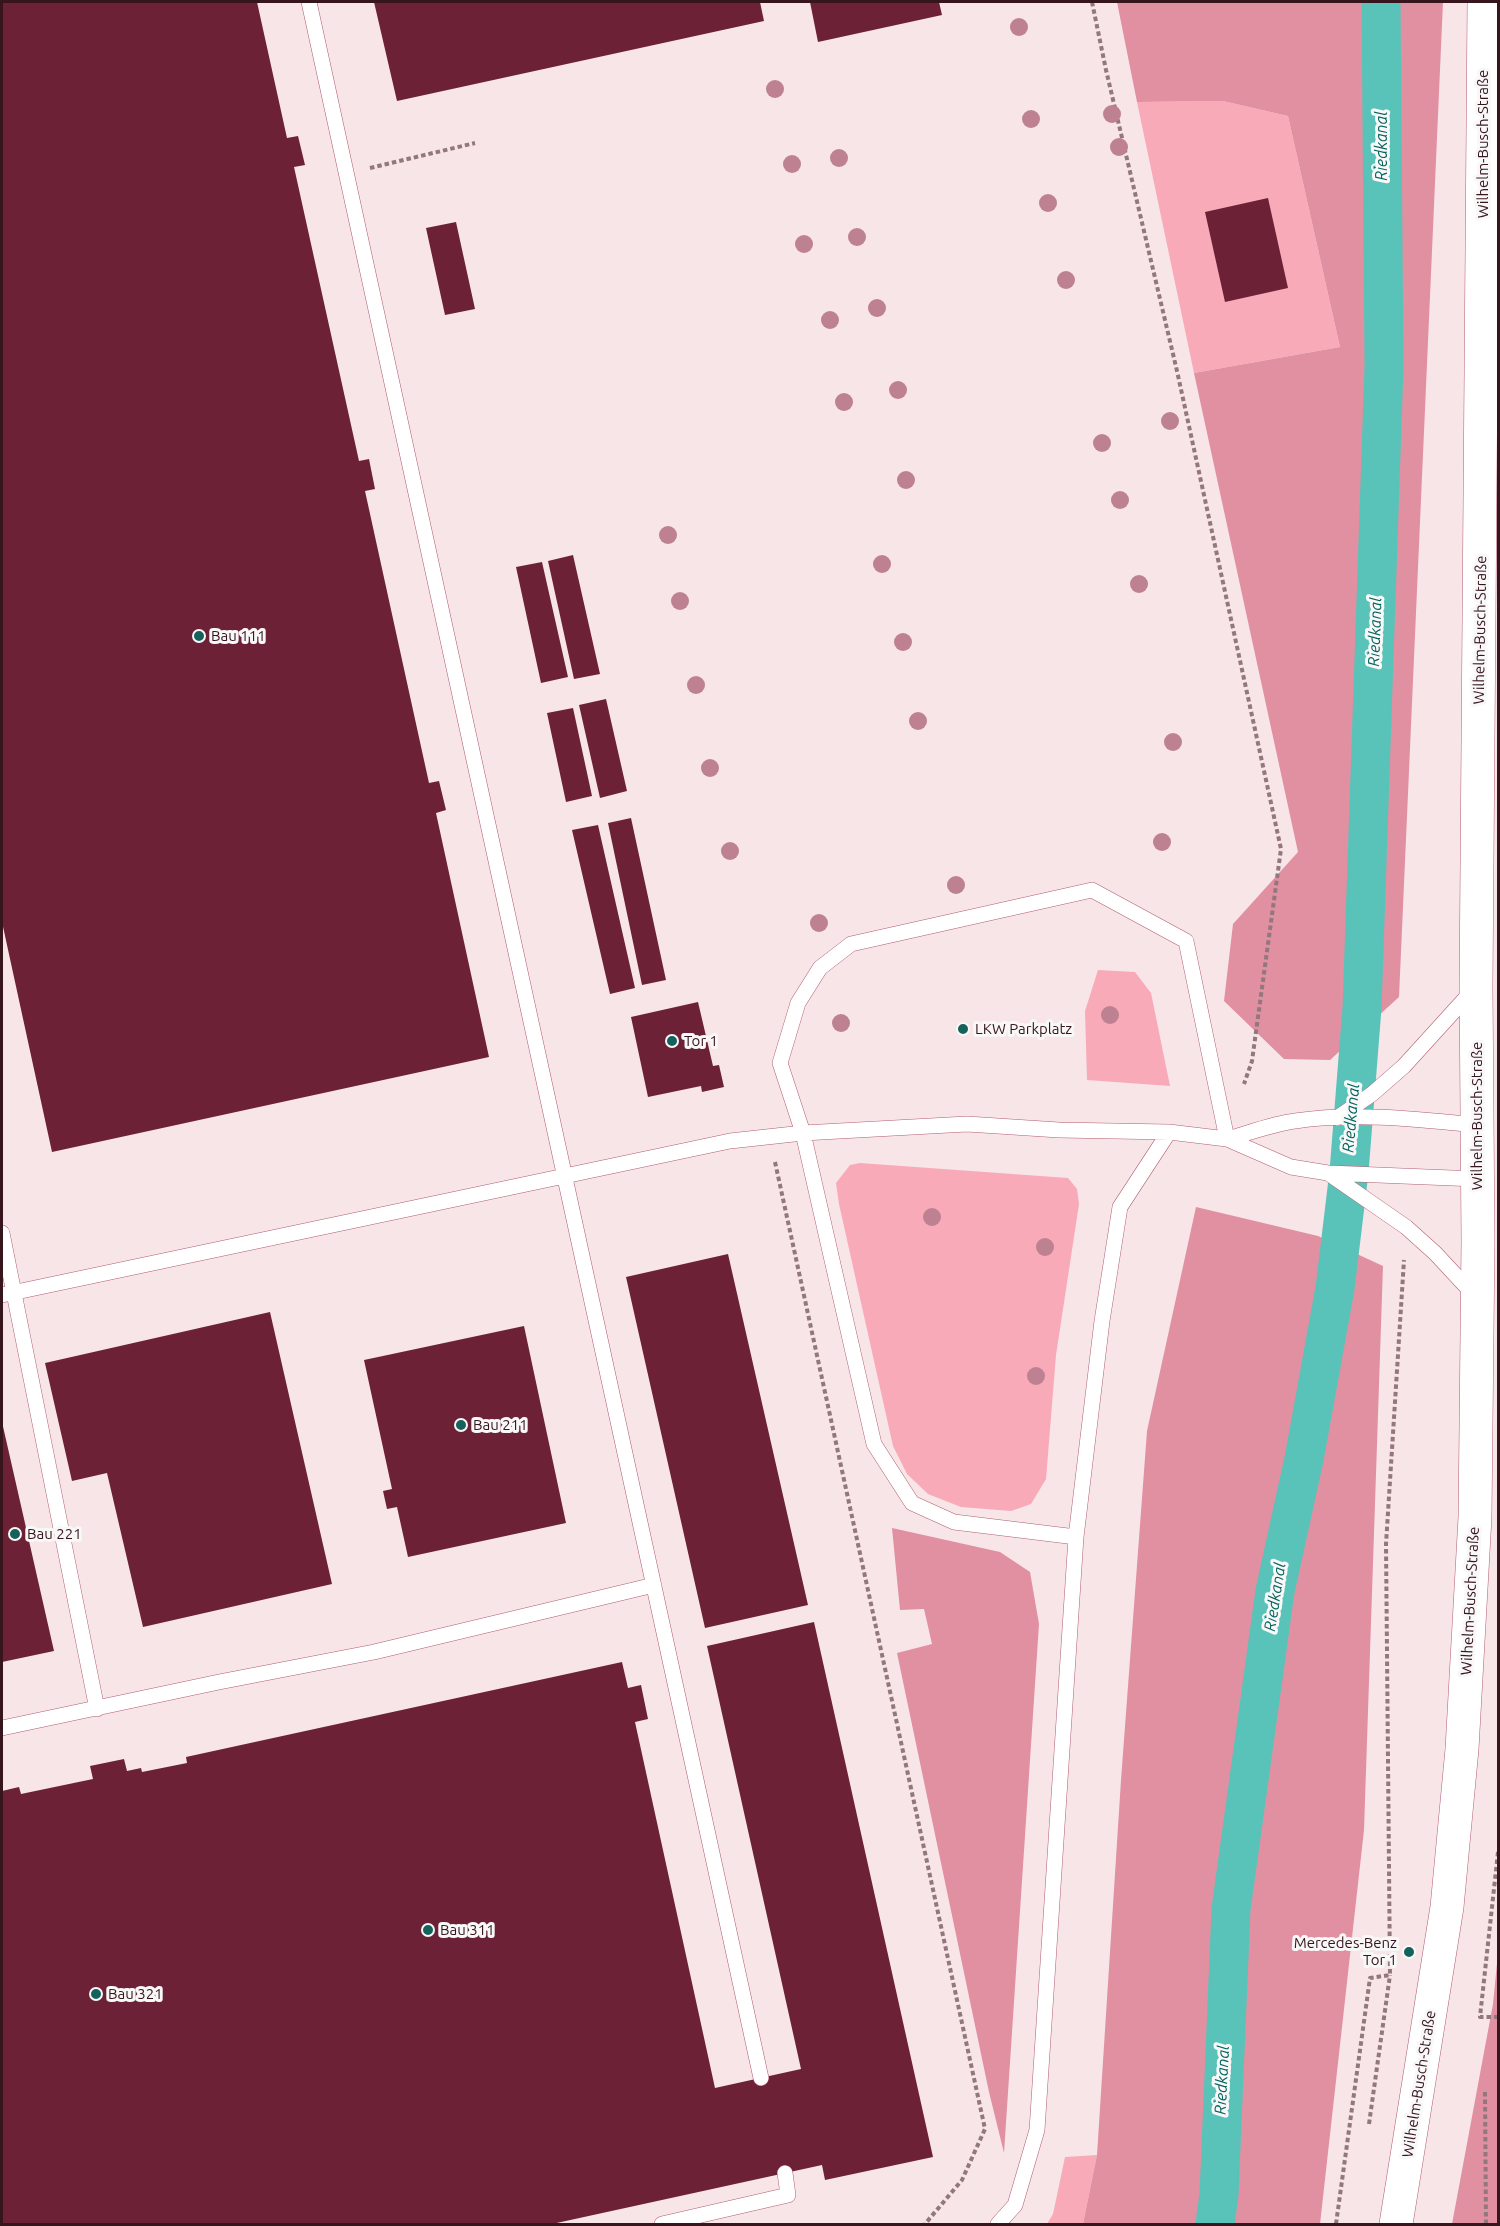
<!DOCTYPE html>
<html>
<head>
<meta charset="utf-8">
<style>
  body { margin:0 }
  #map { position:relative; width:1500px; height:2226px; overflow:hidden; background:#f8e5e8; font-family:Ubuntu,sans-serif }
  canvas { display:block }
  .frame { position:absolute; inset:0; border:3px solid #37151d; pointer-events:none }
</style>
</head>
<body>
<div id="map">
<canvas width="1500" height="2226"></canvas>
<div class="frame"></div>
</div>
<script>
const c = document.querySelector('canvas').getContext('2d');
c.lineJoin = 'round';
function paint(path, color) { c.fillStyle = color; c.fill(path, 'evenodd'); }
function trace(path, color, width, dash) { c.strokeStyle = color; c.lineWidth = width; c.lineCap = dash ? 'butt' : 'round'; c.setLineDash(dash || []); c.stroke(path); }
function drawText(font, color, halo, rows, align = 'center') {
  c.font = font + ' Ubuntu,sans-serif'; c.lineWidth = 6; c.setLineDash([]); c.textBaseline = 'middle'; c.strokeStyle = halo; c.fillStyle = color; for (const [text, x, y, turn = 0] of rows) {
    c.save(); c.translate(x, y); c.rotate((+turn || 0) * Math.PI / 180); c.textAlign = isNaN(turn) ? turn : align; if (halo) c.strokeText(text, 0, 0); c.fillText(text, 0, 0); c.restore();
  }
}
const green = new Path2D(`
  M1223,101L1288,116L1340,347L1194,373L1137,102Z
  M1098,970L1135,972L1151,993L1170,1086L1087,1080L1085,1011Z
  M860,1163L1068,1178L1077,1189L1079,1204L1056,1355L1046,1479L1031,1504L1011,1511L961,1507L928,1494L907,1474L893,1446L839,1204L836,1183L850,1165Z
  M1097,2155L1083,2224H1047L1053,2214L1065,2157Z`);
const forest = new Path2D(`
  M1117,2H1443L1399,997L1330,1060L1284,1059L1224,1001L1233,924L1298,852L1194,373L1340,347L1288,116L1223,101L1137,102Z
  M1196,1207L1318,1236L1383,1266L1364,1830L1320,2224H1083L1097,2155L1121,1780L1147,1431Z
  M892,1528L1000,1552L1030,1572L1039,1624L1004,2153L989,2092L897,1653L932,1644L924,1609L900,1610Z
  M1498,1953V2224H1452L1493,2004Z`);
const canal = new Path2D(`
  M1215,2224L1219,2194L1231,1909L1275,1591L1304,1459L1335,1288L1349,1172L1362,1008L1384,366L1381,2`);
const building = new Path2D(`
  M2,2H257L287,138L298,136L305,165L294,167L359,461L369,459L375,489L365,491L429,783L439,781L446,810L436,813L489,1057L52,1152L2,922Z
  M374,2H760L764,21L397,101Z
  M810,2H939L942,15L818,42Z
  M1268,198L1288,288L1225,302L1205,212Z
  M456,222L475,309L445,315L426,228Z
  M573,555L600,674L574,679L548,561Z
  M542,562L568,677L541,683L516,567Z
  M606,699L627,791L600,798L579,705Z
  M573,708L592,796L566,802L547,713Z
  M631,818L666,980L642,985L608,823Z
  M598,825L635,988L610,994L572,830Z
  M698,1002L713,1066L719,1065L724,1087L702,1092L701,1086L648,1097L631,1017Z
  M728,1254L808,1605L705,1628L626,1277Z
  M270,1312L332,1584L143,1627L107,1473L72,1481L45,1363Z
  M524,1326L566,1523L408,1557L397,1507L387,1509L383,1491L392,1489L364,1360Z
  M2,1422L54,1651L2,1662Z
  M814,1622L933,2157L825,2180L822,2165L552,2224H2V1791L19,1787L21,1794L93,1779L90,1766L124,1759L127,1771L141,1768L142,1772L187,1763L186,1757L622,1662L628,1688L641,1685L648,1719L635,1722L715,2088L801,2069L707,1646Z`);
const path = new Path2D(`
  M1092,2L1106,70L1177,371L1281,849L1252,1061L1244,1084
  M370,168L475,143
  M775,1162L985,2129L962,2180L925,2224
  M1498,1852L1480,2017H1498
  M1485,2092L1486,2224
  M1369,2124L1390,1975
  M1336,2224L1370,1978L1390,1975L1386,1544L1404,1260`);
const service = new Path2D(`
  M309,2L761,2078
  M1337,1118L1372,1094L1404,1066L1474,989
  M1227,1139C1249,1133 1272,1124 1295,1121C1354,1112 1416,1119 1476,1125
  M1328,1173L1406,1227L1435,1253L1475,1296
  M2,1233L97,1709
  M2,1295L730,1141L803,1133L967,1124L1059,1130L1169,1132L1227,1139L1291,1167L1328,1173L1477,1179
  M1076,1537L954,1522L912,1503L874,1444L803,1133L780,1063L798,1003L820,968L851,944L1092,890L1186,941L1227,1139
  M2,1728L219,1682L374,1652L654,1585
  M662,2224L788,2195L785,2173
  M998,2224L1015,2205L1037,2130L1076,1537L1102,1321L1120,1207L1169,1132`);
const secondary = new Path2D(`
  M1396,2224L1447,1907L1462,1749L1475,1517L1478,1242L1476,986L1484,2`);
const trees = [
  [1019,27],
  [775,89],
  [1112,114],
  [1031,119],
  [1119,147],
  [839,158],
  [792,164],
  [1048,203],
  [857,237],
  [804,244],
  [1066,280],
  [877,308],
  [830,320],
  [898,390],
  [844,402],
  [1170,421],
  [1102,443],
  [906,480],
  [1120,500],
  [668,535],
  [882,564],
  [1139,584],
  [680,601],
  [903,642],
  [696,685],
  [918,721],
  [1173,742],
  [710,768],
  [1162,842],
  [730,851],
  [956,885],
  [819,923],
  [1110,1015],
  [841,1023],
  [932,1217],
  [1045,1247],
  [1036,1376]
];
const markers = [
  [199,636,6,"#15625c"],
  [963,1029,6,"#15625c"],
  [672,1041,6,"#15625c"],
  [461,1425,6,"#15625c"],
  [15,1534,6,"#15625c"],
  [428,1930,6,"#15625c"],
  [1409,1952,6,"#15625c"],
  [96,1994,6,"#15625c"]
];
const streetNames = [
  ["Wilhelm-Busch-Straße",1483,144,-90],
  ["Wilhelm-Busch-Straße",1480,630,-89],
  ["Wilhelm-Busch-Straße",1477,1116,-90],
  ["Wilhelm-Busch-Straße",1470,1601,-87],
  ["Wilhelm-Busch-Straße",1419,2084,-81]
];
const poiNames = [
  ["Bau 111",211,636],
  ["LKW Parkplatz",975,1029],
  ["Tor 1",684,1041],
  ["Bau 211",473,1425],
  ["Bau 221",27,1534],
  ["Bau 311",440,1930],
  ["Mercedes-Benz",1397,1943,"right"],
  ["Tor 1",1397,1960,"right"],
  ["Bau 321",108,1994]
];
const waterNames = [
  ["Riedkanal",1382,146,-90],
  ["Riedkanal",1375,632,-88],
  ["Riedkanal",1351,1118,-85],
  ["Riedkanal",1275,1597,-81],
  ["Riedkanal",1222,2080,-87]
];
paint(green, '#f8aab9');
paint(forest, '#e090a0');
trace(canal, '#5ac3b9', 39);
paint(building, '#6c2137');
trace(service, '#b15e71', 16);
trace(secondary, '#b15e71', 34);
trace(path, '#92777c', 4, [4.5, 3]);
trace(service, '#fff', 15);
trace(secondary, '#fff', 33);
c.fillStyle = '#bd8191';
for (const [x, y] of trees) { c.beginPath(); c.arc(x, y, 9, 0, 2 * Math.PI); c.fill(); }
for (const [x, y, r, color] of markers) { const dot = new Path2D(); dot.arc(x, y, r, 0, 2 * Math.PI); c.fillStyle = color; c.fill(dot); trace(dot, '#f8f8f8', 2); }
drawText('15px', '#37151d', '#f8f8f8', streetNames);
drawText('15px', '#37151d', '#f8f8f8', poiNames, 'left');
drawText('italic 16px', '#05635c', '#f8f8f8', waterNames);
</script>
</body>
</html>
